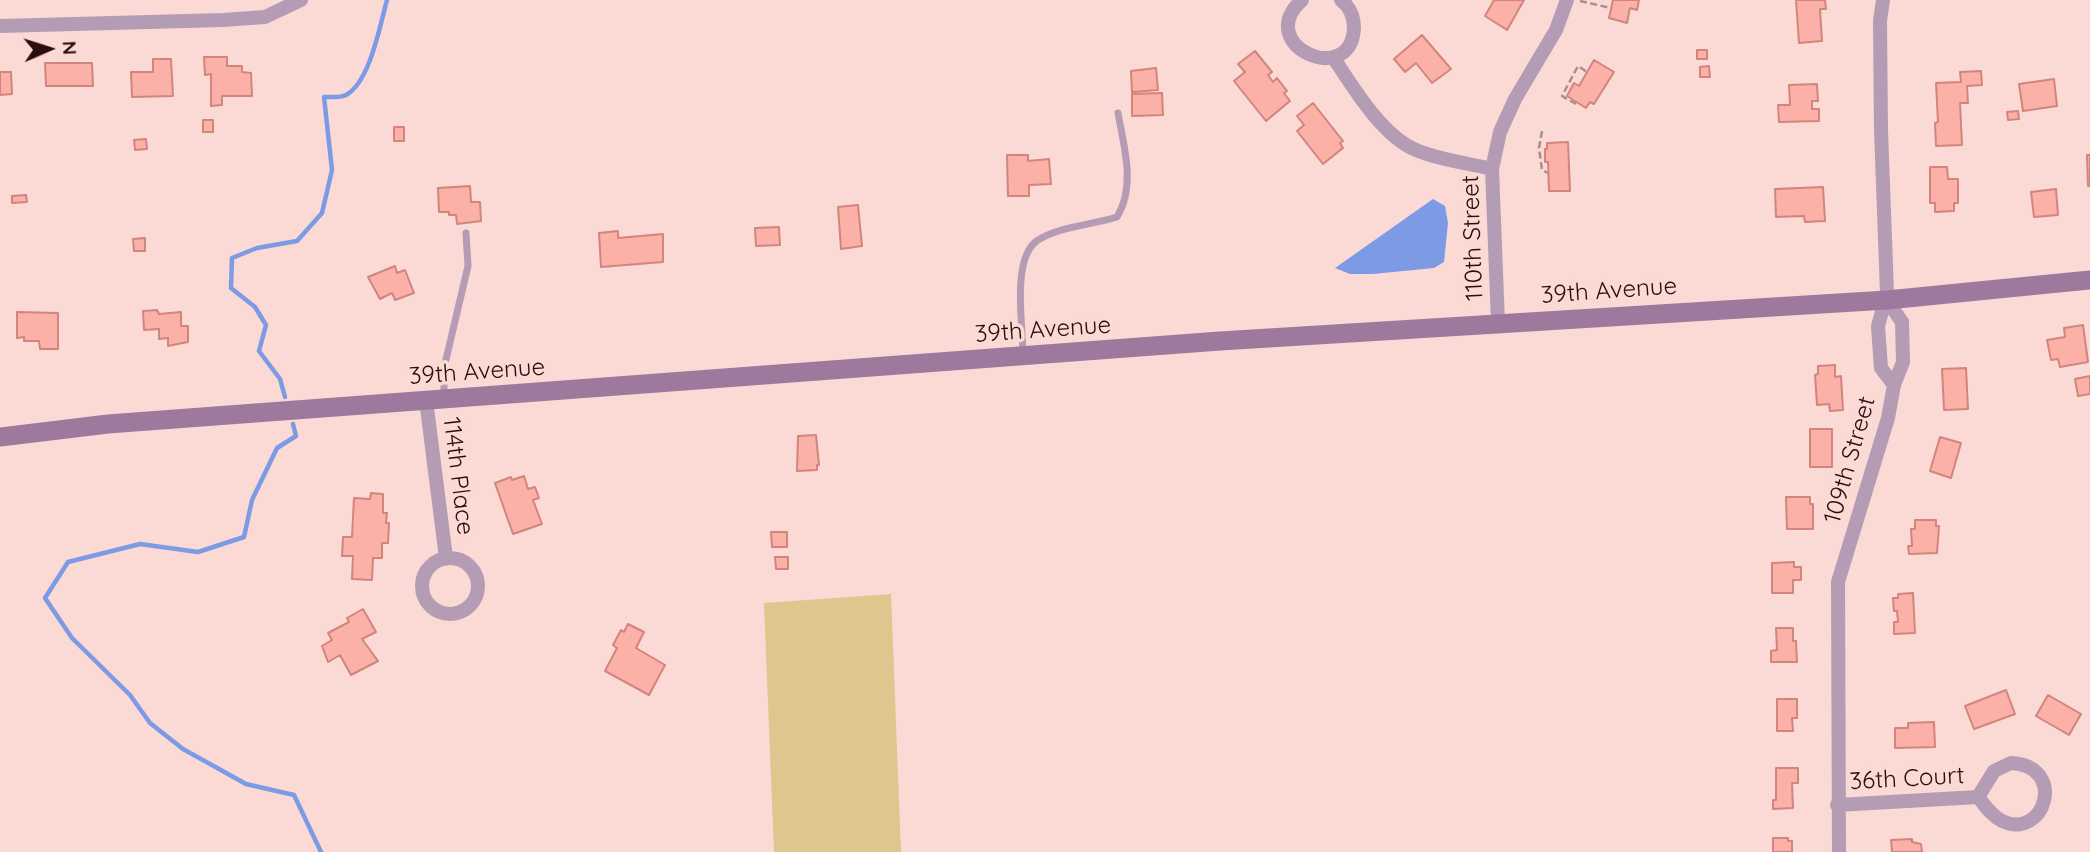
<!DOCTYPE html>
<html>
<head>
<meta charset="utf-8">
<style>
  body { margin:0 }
  #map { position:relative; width:2090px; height:852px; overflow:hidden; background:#fbd9d5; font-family:Quicksand,sans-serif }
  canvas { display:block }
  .north { position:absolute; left:14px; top:14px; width:70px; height:70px; -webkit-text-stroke:5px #fbd9d5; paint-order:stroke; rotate:87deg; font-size:19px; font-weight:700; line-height:28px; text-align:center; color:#2a0e0c }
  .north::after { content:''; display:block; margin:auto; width:24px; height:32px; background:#2a0e0c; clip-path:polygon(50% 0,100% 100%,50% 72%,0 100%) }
</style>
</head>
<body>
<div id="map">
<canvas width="2090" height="852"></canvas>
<div class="north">N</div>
</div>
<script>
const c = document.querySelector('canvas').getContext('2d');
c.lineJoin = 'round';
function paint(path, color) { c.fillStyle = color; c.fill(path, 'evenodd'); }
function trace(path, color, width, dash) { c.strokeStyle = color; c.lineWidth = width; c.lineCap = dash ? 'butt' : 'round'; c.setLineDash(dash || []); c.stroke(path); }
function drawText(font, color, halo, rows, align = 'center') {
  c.font = font + ' Quicksand,sans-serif'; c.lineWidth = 7; c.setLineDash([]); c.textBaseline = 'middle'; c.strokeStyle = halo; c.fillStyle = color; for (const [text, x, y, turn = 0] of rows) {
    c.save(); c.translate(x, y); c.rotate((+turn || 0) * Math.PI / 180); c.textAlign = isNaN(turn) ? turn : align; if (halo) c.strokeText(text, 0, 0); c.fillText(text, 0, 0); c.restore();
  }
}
const green = new Path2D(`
  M891,594L901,852H774L764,603Z`);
const water = new Path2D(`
  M1433,199L1445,206L1448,223L1444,262L1434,268L1373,274H1350L1335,268Z`);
const stream = new Path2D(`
  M285,397L280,379L259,351L266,325L255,307L231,288L232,258L257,248L297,241L322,213L332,170L324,97C331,97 340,98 346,95C370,82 380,25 387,0
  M293,424L296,436L277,448L252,500L244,537L198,552L140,544L68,562L45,598L72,638L130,695L150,723L183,749L246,784L294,795L321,852`);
const building = new Path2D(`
  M1494,0H1524L1507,30L1485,16Z
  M1613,0H1639L1637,10L1630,8L1627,23L1609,18Z
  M1796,0H1825L1826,9H1820L1822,41L1799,43Z
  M1422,35L1451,69L1432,83L1416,63L1405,72L1394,59Z
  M1697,50H1707V59H1697Z
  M1255,51L1272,72L1268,75L1273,82L1277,78L1287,91L1284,93L1290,101L1266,121L1234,81L1245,72L1238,64Z
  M204,57H227V66H242V72L251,73L252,96H222V105L211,106V74L205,75Z
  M153,59H171L173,96L132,97L131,72H153Z
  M1594,60L1614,72L1594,104L1590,102L1586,108L1567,96L1574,83L1579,86Z
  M45,63H92L93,86H46Z
  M1709,66L1710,77H1700V67Z
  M1156,68L1158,90L1132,92L1131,71Z
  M1981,71L1982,85L1967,86L1968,103H1960L1962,145L1936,146L1935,123L1938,122L1936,83L1961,82L1960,72Z
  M0,72H11L12,94L0,95Z
  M2054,79L2057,106L2023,111L2019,84Z
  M1817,84L1818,101H1812V109H1819V121L1779,122L1778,105H1790L1789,85Z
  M1162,93L1163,115L1132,116V94Z
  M1313,103L1343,141L1340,143L1343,148L1323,164L1297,131L1304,125L1297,116Z
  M2018,111L2019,119L2008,120L2007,112Z
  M203,120H213V132H203Z
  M394,127H404V141H394Z
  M146,139L147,149L135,150L134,140Z
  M1568,142L1570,191H1549L1548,162H1545V149H1547V143Z
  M1007,155H1028V161L1049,159L1051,184L1029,185V196H1008Z
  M2087,155H2090V186H2088Z
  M1930,167H1947L1948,179H1958V203H1954V211L1935,212V203H1930Z
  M470,186L471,202H480L481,221L457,224L456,215H449V212H439L438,188Z
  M1823,187L1825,221L1805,222L1804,216L1776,217L1775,189Z
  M2056,189L2058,215L2034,217L2031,192Z
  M26,195L27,202L12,203V196Z
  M858,205L862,246L841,249L838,207Z
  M779,227L780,245L756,246L755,228Z
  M618,231V238L663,234V262L601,267L599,233Z
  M145,238V251H134L133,239Z
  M395,266L397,273L405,270L414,293L395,300L392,293L380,299L368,277Z
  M157,310L159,314L181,312V326H188V342L168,346V338L159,339V329L144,330L143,311Z
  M17,312L58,313V349H40L39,341H24V337L17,338Z
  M2083,325L2088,362L2060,367L2058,359L2051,360L2047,340L2065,337L2064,328Z
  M1835,365V377L1841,376L1843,410L1830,411L1829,404L1817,405L1815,375L1818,374V366Z
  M1966,368L1968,409L1944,410L1942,369Z
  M2090,376V394L2078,396L2075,379Z
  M1810,429H1832V467H1810Z
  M816,435L819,465H817V470L797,471L798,436Z
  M1940,437L1961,443L1951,478L1930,471Z
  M524,476L528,489L535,487L539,498L533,500L542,524L513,534L495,483L511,477L512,480Z
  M371,493L383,494V513H387L386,523H389L388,543H382V558H373L372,580L352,579L353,556H342L343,537H352L354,498L370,499Z
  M1786,497H1810V504H1813V529H1787Z
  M1915,520H1936V526H1939L1937,553L1909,554L1908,546H1912L1911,529H1915Z
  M771,532H787V547H772Z
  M775,557H788V569H776Z
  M1794,562V567H1801V580H1793V593H1772V563Z
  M1913,593L1915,633L1894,634V622H1898L1897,611H1894L1893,598H1898V594Z
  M363,609L376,632L362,639L378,661L351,675L340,655L328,662L322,646L332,640L328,633L349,622L347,618Z
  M628,624L644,632L636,648L665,665L649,695L605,671L617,648L613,645L621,630L624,632Z
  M1776,628H1793V641H1796L1797,662H1771V651L1777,650Z
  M2006,690L2015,714L1974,729L1965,706Z
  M2048,695L2081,714L2069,735L2036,716Z
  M1777,699H1797V718H1792L1793,731H1777Z
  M1934,722L1935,747L1895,748V728H1908V723Z
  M1776,768H1798V783H1792L1793,808L1773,809V800H1776Z
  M1773,838H1788V841H1792V852H1773Z
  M1912,839V842L1921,844L1922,852H1892L1891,840Z`);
const path = new Path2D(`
  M1580,1L1611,8
  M1576,104L1562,96L1578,66L1587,72
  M1542,131L1539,148L1542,170L1548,173`);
const service = new Path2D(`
  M1023,355C1023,326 1011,257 1038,240C1061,226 1092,225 1117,217C1136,186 1124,147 1118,113
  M444,398V368L468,266L466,233`);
const minor = new Path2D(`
  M1302,0C1252,45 1351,89 1354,28C1354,17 1350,7 1341,0
  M1883,0L1880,21L1881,130L1887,293L1878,326L1881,368L1894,385
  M0,26L223,20L265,17L301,0
  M1333,57C1353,87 1382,136 1416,150C1440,160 1467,163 1492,169
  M1498,323L1492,169L1500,132L1515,99L1556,30L1567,0
  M426,400L446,558
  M422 586a28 28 0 1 1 56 0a28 28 0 1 1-56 0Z
  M2011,763C2068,766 2045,841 2002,821C1992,816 1985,806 1978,797L1994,771Z
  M1837,805L1978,797
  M1839,852L1838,582L1888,418L1894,385L1903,362L1902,322L1887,300`);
const secondary = new Path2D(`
  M0,437L108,424L1220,341L1887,300L2090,280`);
const streetNames = [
  ["110th Street",1473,238,-92],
  ["39th Avenue",1609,291,-4],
  ["39th Avenue",1043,330,-4],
  ["39th Avenue",477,372,-4],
  ["109th Street",1850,460,-74],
  ["114th Place",458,476,83],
  ["36th Court",1907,779,-3]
];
paint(green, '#dfc68e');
paint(water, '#7d9be4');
trace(stream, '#7d9be4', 4.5);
paint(building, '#fcb1a8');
trace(building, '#d1857c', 2);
trace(path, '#ad8d8a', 2.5, [7, 3.5]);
trace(service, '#b49cb4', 7);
trace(minor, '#b49cb4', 14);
trace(secondary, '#9d7a9d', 19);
drawText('24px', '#2a0e0c', '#fbd9d5', streetNames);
</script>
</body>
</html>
